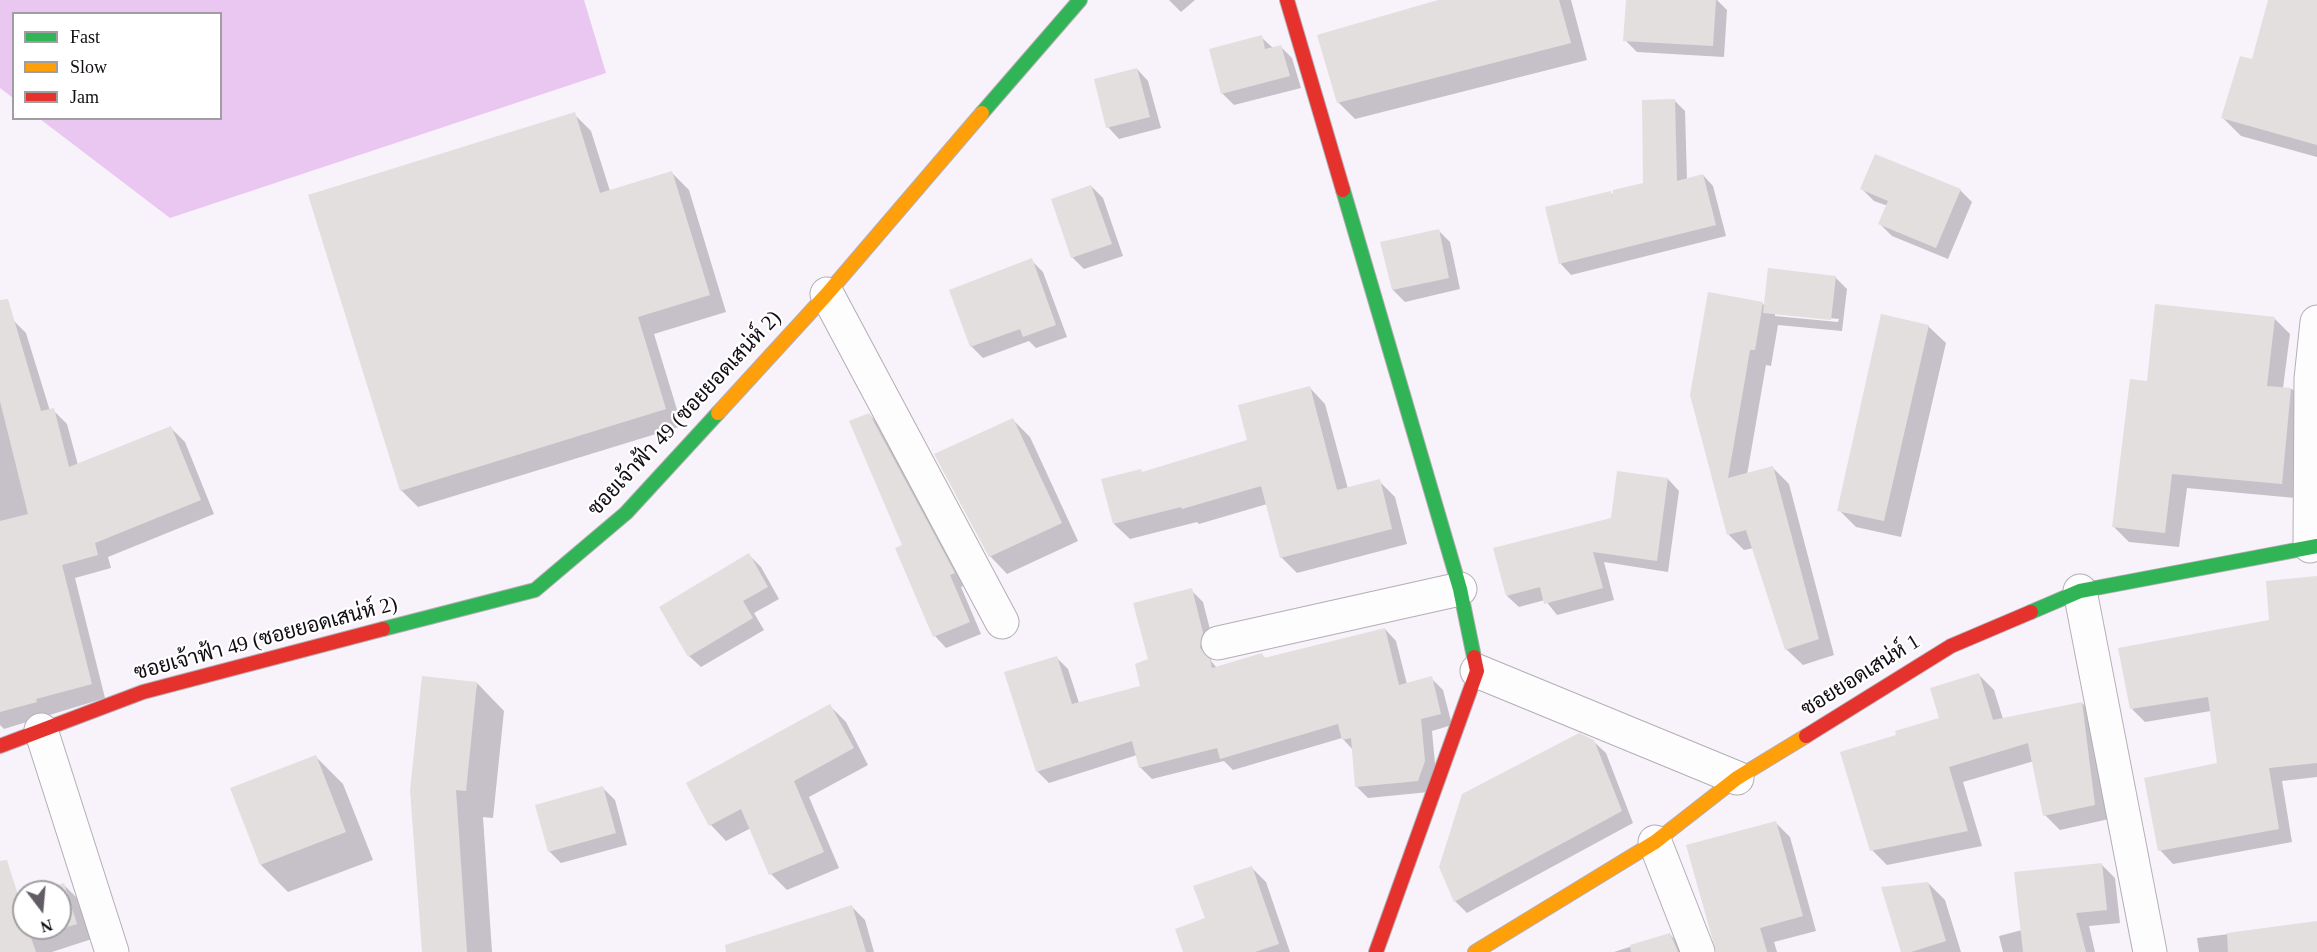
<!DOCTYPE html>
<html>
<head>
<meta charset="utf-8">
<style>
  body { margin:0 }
  #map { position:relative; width:2317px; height:952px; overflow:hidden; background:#f8f2fa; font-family:"Times New Roman",serif }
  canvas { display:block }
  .legend { position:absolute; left:12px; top:12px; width:210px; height:108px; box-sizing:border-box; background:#fff; border:2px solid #a09ea1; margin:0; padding:8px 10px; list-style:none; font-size:18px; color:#120d13 }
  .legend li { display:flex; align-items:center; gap:12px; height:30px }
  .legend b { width:30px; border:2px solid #a09ea1 }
  .north { position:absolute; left:12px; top:880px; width:60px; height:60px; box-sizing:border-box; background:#fff; border:2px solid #a09ea1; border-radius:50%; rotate:164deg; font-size:16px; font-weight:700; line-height:24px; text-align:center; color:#120d13 }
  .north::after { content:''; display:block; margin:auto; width:21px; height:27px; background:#625d64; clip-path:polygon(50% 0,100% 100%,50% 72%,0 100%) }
</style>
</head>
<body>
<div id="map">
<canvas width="2317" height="952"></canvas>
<ul class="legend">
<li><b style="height:8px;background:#30b455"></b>Fast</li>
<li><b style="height:8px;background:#ff9f0a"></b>Slow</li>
<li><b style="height:8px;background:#e5322d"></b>Jam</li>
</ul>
<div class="north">N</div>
</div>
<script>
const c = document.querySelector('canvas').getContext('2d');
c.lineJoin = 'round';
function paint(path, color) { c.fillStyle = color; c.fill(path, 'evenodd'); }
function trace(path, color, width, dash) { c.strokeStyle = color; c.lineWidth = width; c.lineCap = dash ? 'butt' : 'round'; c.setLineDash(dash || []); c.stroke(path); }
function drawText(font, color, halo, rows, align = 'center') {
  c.font = font + ' "Times New Roman",Sarabun,serif'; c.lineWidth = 4.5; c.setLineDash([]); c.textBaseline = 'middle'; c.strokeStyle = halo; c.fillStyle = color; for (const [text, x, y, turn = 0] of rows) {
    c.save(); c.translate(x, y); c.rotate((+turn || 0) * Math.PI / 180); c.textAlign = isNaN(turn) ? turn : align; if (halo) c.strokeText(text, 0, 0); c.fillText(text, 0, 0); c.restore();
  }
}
const forest = new Path2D(`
  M0,0H584L606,73L170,218L40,119L220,118V14H14L13,98L0,88Z`);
const shadow = new Path2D(`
  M1169,0H1195L1181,12Z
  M1448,0H1571L1587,60L1355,119L1338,102Z
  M1628,0H1717L1727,10L1724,57L1637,52L1625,40Z
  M2269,0H2317V157L2241,136L2223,118L2253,61Z
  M1261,37L1273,48L1280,46L1292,58L1301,88L1234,105L1222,93Z
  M1137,69L1148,81L1161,128L1119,139L1108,127Z
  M1674,100L1685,111L1687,180L1703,175L1713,186L1726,236L1571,275L1561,264L1547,208L1610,193L1614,196L1645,184Z
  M574,114L591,131L610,191L672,173L689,190L726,312L654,334L682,426L418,507L401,490Z
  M1091,186L1103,198L1123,256L1084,269L1072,257Z
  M1862,189L1960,190L1972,202L1948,259L1892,236L1880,224L1888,206L1874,201Z
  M1438,230L1450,242L1460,289L1405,302L1393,290Z
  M1031,260L1043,272L1067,337L1036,348L1029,341L983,358L971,346Z
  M1835,277L1847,289L1842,331L1778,325L1771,366L1766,365L1747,475L1773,468L1789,484L1834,655L1803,665L1786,649L1754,548L1744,550L1728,534L1692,395L1762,303L1765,306ZM1775,313L1839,319L1838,322L1775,316Z
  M12,319L26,333L50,411L53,410L67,424L78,465L171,428L185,442L214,514L108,557L111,568L75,578L105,698L4,729L0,725V323Z
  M2275,319L2290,334L2283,388L2292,389L2307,404L2306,499L2187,488L2179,547L2129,542L2114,527L2148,382Z
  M1928,326L1946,343L1901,537L1856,527L1839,510Z
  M1310,388L1325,404L1348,489L1379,481L1395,497L1407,544L1297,573L1281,557L1267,504L1199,524L1197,522L1130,539L1114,524L1143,473L1249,441Z
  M869,414L880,426L965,585L961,587L981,634L946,648L935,636L904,546Z
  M1013,420L1030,437L1078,541L1007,574L990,556Z
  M1668,479L1679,491L1668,572L1604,562L1614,600L1557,615L1545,600L1519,607L1507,596Z
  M749,555L761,567L779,599L754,613L764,630L701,667L689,656Z
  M2317,578V777L2282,781L2292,842L2173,864L2160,850L2219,764L2211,711L2145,722L2132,709L2271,622Z
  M1191,590L1203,602L1214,645L1211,661L1217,668L1262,655L1266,659L1385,629L1396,641L1407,684L1431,678L1443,690L1452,725L1432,731L1436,774L1429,792L1368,798L1356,786L1353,750L1342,738L1233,770L1224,761L1152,779L1140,767L1137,755L1049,783L1037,771L1056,657L1068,669L1079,703L1142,687L1150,660Z
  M1979,675L1994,690L2003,719L2082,703L2097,718L2109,819L2060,830L2045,815L2034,761L1963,782L1982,846L1887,865L1872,850L1898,736L1941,719Z
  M477,683L504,711L493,818L483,817L492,952H423Z
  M830,706L846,722L868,765L809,797L839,868L787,890L771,874L751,828L726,841L711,825L688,783Z
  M1593,741L1606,753L1633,823L1467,913L1455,901Z
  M316,757L343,784L373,860L288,892L261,865Z
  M603,788L615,800L627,845L561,863L549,851Z
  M1775,822L1790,837L1816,931L1774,942L1777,952H1717Z
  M2101,864L2115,878L2120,923L2089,926L2095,952H2003L1999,936L2022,930Z
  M1251,867L1266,882L1290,952H1185L1206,919Z
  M1928,883L1945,900L1961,952H1902Z
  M63,884L79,900L92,939L52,952H0V905L24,897V928H60V892H40Z
  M852,907L865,920L874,952H735Z
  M2317,923V952H2199L2197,938Z
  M1670,934L1686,952H1614Z`);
const building = new Path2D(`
  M1438,0H1559L1571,43L1337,103L1317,35Z
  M1626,0H1716L1713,46L1623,41Z
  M2268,0H2317V145L2221,118L2240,56L2252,59Z
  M1262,35L1265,49L1281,45L1290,76L1221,94L1209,49Z
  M1137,68L1150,117L1106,128L1094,79Z
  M1675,99L1677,181L1703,174L1716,225L1559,264L1545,207L1611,191L1612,197L1613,190L1643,183L1642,100Z
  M575,112L600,193L672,171L710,295L638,317L666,409L400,491L308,195Z
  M1875,154L1961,189L1936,248L1878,224L1888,201L1860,189Z
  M1091,185L1112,244L1071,258L1051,199Z
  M1439,229L1449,278L1392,290L1380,242Z
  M1032,258L1056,325L1023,337L1020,329L970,347L949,290Z
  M1768,268L1836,276L1831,320L1763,313Z
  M1708,292L1763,302L1755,350H1750L1728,478L1773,466L1819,639L1785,650L1746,530L1727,535L1690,395Z
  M8,299L41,411L54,408L69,467L171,426L201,500L95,543L98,555L62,565L92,684L36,699L37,702L0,712V521L28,514L0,401V300Z
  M2155,304L2275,317L2267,386L2291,388L2282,484L2172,474L2165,533L2112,527L2130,379L2147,381Z
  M1881,314L1929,325L1884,521L1837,511Z
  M1310,386L1337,490L1380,479L1392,529L1280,558L1261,486L1182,509L1181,507L1113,524L1101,479L1141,469L1142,472L1247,440L1238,405Z
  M869,413L955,573L950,575L970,622L933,637L895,548L902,545L849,421Z
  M1013,418L1062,523L989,557L934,454Z
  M1617,471L1668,478L1657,561L1593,552L1603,588L1544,604L1540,587L1506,596L1493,548L1611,518Z
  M749,553L768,587L743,601L753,618L688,657L659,607Z
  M2317,576V763L2269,768L2279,829L2158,851L2144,778L2217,763L2208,697L2130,709L2118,648L2269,620L2266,581Z
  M1192,588L1203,633L1200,648L1210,659L1212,668L1262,653L1264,658L1385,628L1399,685L1432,676L1441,714L1421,719L1425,761L1418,781L1355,787L1351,738L1342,740L1338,724L1220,759L1217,748L1139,768L1132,741L1036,772L1004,672L1057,656L1072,704L1140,686L1135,664L1148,659L1133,603Z
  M1979,673L1993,720L2082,702L2095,805L2043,816L2028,743L1949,767L1968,831L1870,851L1840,752L1896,735L1895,731L1939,718L1930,688Z
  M422,676L477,682L466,791L456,790L467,952H422L410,790Z
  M830,704L854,748L794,781L824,852L769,875L741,809L709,826L686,783Z
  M1579,733L1594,740L1622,811L1454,902L1439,867L1462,794Z
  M316,755L346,832L260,865L230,788Z
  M603,786L616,833L548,852L535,805Z
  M1776,821L1803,916L1760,928L1767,952H1716L1686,845Z
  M7,860L19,898L24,896V928H60V892H35L64,883L77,924L31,938L36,952H0V861Z
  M2102,863L2107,910L2076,913L2086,952H2023L2014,872Z
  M1252,866L1279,944L1255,952H1183L1175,929L1205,918L1193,886Z
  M1928,882L1946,941L1911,952H1901L1881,887Z
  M852,905L866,952H726L725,945Z
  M2317,921V952H2228L2227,933Z
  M1670,933L1678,952H1631L1630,945Z`);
const street = new Path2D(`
  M827,294L1002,622
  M2310,546L2311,379L2317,322
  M2080,591L2150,952
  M1218,643L1460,589
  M1477,671L1737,778
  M41,730L112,952
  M1655,842L1698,952`);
const fast = new Path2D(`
  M982,113L1080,0
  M1343,190L1460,589L1474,657
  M2031,612L2080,591L2317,546
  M383,629L535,590L626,513L718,413`);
const slow = new Path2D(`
  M718,413L827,294L982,113
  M1475,952L1655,842L1737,778L1806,736`);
const jam = new Path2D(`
  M1287,0L1343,190
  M1806,736L1951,646L2031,612
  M0,746L143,692L383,629
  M1376,952L1477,671L1474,657`);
const streetNames = [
  ["ซอยเจ้าฟ้า 49 (ซอยยอดเสน่ห์ 2)",685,414,-47],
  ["ซอยเจ้าฟ้า 49 (ซอยยอดเสน่ห์ 2)",266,639,-15],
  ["ซอยยอดเสน่ห์ 1",1861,676,-32]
];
paint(forest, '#e9c7f1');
paint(shadow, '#0003');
paint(building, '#e2dfde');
trace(street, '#b3aeb5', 35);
trace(fast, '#b3aeb5', 16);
trace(slow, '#b3aeb5', 16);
trace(jam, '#b3aeb5', 16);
trace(street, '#fefdfe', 33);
trace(fast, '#30b455', 14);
trace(slow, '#ff9f0a', 14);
trace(jam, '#e5322d', 14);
drawText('21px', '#120d13', '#fff', streetNames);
</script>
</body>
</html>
